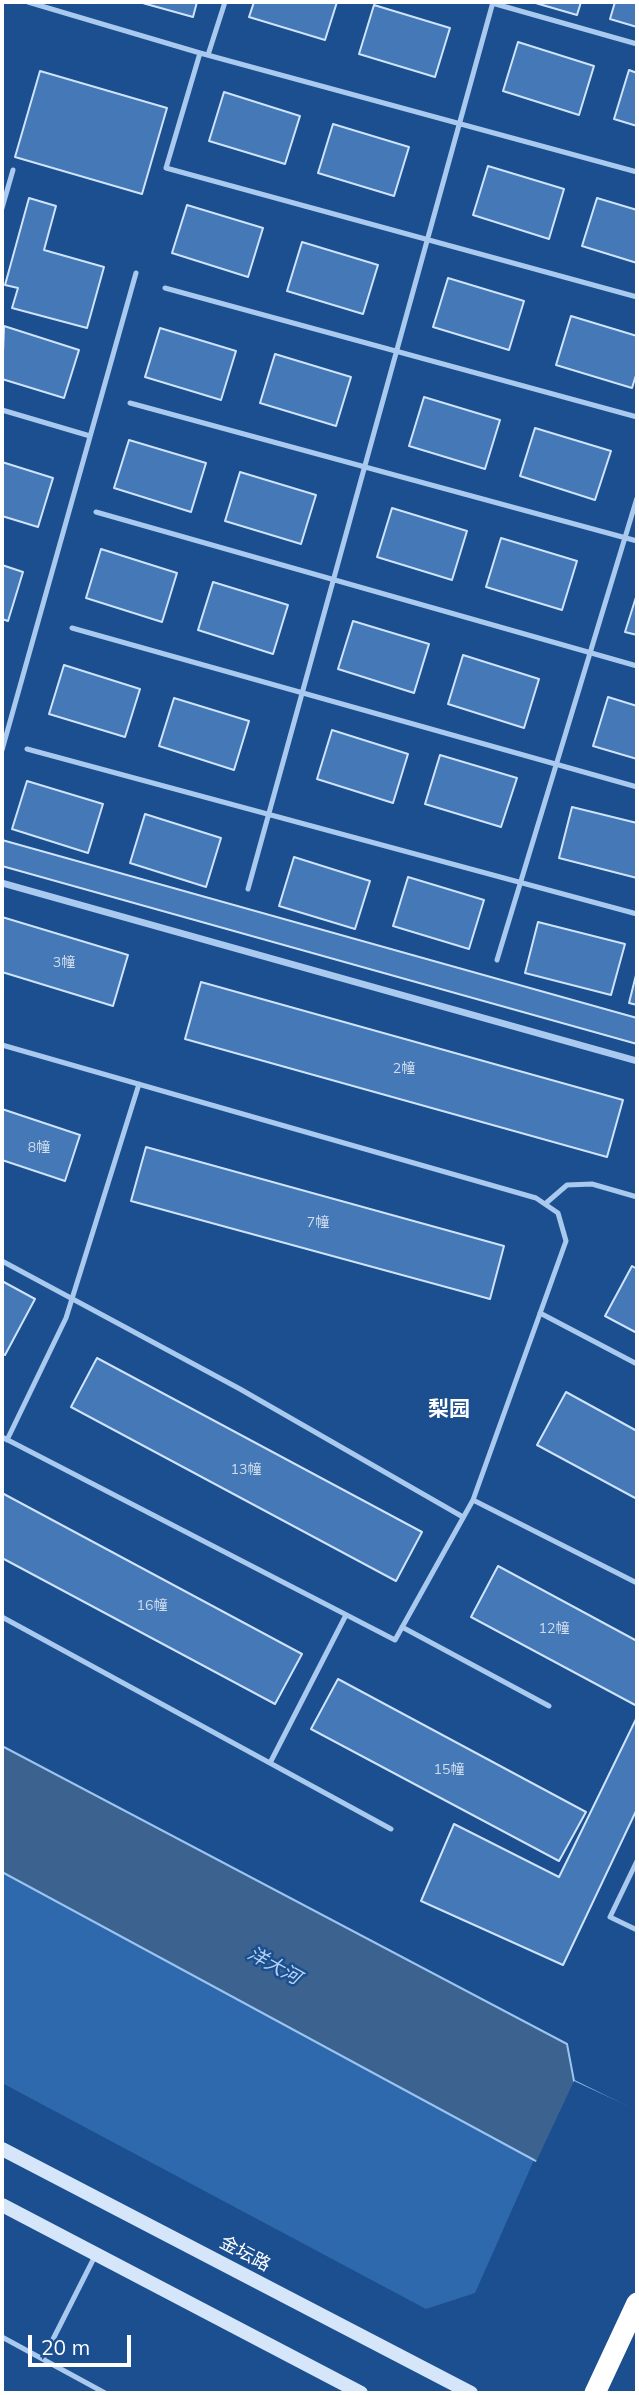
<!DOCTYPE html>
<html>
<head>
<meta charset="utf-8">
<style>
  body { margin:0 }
  #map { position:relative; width:639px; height:2395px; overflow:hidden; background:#1b4f8f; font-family:Mulish,sans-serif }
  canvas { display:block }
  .frame { position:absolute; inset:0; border:4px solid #fff; pointer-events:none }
  .scale { position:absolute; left:28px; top:2335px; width:103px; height:32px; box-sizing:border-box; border:4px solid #fff; border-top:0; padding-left:9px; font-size:21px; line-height:24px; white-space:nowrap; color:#fff; -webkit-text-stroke:5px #1b4f8f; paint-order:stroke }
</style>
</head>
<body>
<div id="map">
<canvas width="639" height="2395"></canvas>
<div class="frame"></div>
<div class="scale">20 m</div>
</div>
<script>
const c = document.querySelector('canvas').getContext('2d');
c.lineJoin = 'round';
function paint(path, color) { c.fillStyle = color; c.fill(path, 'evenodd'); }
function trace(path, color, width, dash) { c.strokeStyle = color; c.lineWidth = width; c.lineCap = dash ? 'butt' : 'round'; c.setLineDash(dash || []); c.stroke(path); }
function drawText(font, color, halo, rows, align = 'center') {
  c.font = font + ' Mulish,"Noto Sans SC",sans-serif'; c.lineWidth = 5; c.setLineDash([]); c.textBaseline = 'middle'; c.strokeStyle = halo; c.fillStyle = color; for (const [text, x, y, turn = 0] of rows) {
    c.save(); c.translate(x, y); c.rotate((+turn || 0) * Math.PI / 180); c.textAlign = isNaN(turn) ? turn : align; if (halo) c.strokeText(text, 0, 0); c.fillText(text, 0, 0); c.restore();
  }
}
const green = new Path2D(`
  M2,1872L534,2160L475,2293L426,2309L2,2083Z`);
const water = new Path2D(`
  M2,1746L567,2044L574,2081L637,2112V2219L534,2160L2,1872Z`);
const pier = new Path2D(`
  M574,2081L637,2110V2222L535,2164Z`);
const building = new Path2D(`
  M139,2H197L193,17Z
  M254,2H337L325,40L249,17Z
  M532,2H581L577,15Z
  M615,2H637V27L610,19Z
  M374,5L450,28L435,77L359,54Z
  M518,42L594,66L579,115L503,91Z
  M629,70L637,73V126L614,119Z
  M40,71L167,108L142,194L15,157Z
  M224,92L300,116L285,164L209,141Z
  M333,124L409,147L394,196L318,173Z
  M488,166L564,189L549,239L473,215Z
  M29,198L56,206L44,250L104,267L87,328L12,308L18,288L5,285Z
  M597,198L637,210V263L582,246Z
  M187,205L263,228L248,277L172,253Z
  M302,242L378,265L363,314L287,291Z
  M448,278L524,301L509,350L433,327Z
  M571,316L637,336V372L632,388L556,365Z
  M4,326L79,350L64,398L2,379Z
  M160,328L236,351L221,400L145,377Z
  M275,354L351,377L336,426L260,403Z
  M424,397L500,420L485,469L409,446Z
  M535,428L611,451L595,500L520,476Z
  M129,440L206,463L191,512L114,488Z
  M2,462L53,478L38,527L2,516Z
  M240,472L316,495L301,544L225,521Z
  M392,508L467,531L452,580L377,557Z
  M501,538L577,561L562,610L486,587Z
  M101,549L177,573L162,622L86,598Z
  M2,565L23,572L8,621L2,619Z
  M213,582L288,605L273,654L198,630Z
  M637,594V635L625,632Z
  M353,621L429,644L414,693L338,669Z
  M463,655L539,679L524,728L448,704Z
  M64,665L140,689L125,737L49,714Z
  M608,697L637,706V759L593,746Z
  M174,698L249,721L234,770L159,746Z
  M332,730L408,754L393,803L317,779Z
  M440,755L517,778L501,827L425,804Z
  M27,781L103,804L88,853L12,829Z
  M572,807L637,823V878L559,858Z
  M145,814L221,838L206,887L130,863Z
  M2,840L637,1018V1044L2,866Z
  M294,857L370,881L355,929L279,906Z
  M408,877L484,900L469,949L393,926Z
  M2,917L128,955L113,1006L2,972Z
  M538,922L625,944L611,995L525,973Z
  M637,971V1005L629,1003Z
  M201,982L623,1100L607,1157L185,1039Z
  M2,1109L80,1135L65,1181L2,1160Z
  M146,1147L504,1246L490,1299L131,1201Z
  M632,1266L637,1269V1333L605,1316Z
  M2,1281L35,1299L5,1355L2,1353Z
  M97,1358L422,1532L396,1581L71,1407Z
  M566,1392L637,1431V1499L537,1445Z
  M2,1493L302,1654L275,1704L2,1558Z
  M498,1566L637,1641V1706L471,1617Z
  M338,1679L586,1812L559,1861L311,1729Z
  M637,1717V1809L563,1965L421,1901L454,1824L559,1877Z`);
const lane = new Path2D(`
  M28,2L200,53L637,172
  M492,3L637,44
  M200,53L166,168L637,297
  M208,55L225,2
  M2,208L13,170
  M165,288L637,417
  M130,403L637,541
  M2,410L90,436
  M96,512L637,666
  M72,628L637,787
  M27,749L637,914
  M2,750L136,273
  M248,889L493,2
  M497,960L637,498
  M2,1045L536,1198L558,1213L566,1241L473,1500L637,1583
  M545,1204L567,1185L592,1184L637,1197
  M2,1261L240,1389L463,1517
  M540,1313L637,1364
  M2,1437L395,1640L473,1500
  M7,1440L66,1318L139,1084
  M2,1617L391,1829
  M402,1627L549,1706
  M270,1763L346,1615
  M637,1861L610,1917L637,1930
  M2,2337L105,2393
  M43,2359L95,2256`);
const street = new Path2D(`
  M2,883L637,1061`);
const secondary = new Path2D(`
  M2,2149L471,2393
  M2,2205L361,2393`);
const highway = new Path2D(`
  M595,2393L637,2303`);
const numberNames = [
  ["3幢",64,963],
  ["2幢",404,1069],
  ["8幢",39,1148],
  ["7幢",318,1223],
  ["13幢",246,1470],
  ["16幢",152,1606],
  ["12幢",554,1629],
  ["15幢",449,1770]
];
const streetNames = [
  ["金坛路",245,2254,28]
];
const waterNames = [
  ["洋大河",274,1966,29]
];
const quarterNames = [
  ["梨园",449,1410]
];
paint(green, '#2e69ad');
paint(water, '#3c6290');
trace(water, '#9cc4f0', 2);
paint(pier, '#1b4f8f');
paint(building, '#4478b7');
trace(building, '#cfe3fa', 2);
trace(lane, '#a9c9ee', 5);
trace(street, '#a9c9ee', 7);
trace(secondary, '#d6e6fa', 14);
trace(highway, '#fff', 21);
drawText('14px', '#d0dded', null, numberNames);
drawText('18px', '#fff', '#1b4f8f', streetNames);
drawText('italic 19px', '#b5d3f5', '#1b4f8f', waterNames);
drawText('bold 21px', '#fff', '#1b4f8f', quarterNames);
</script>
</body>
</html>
